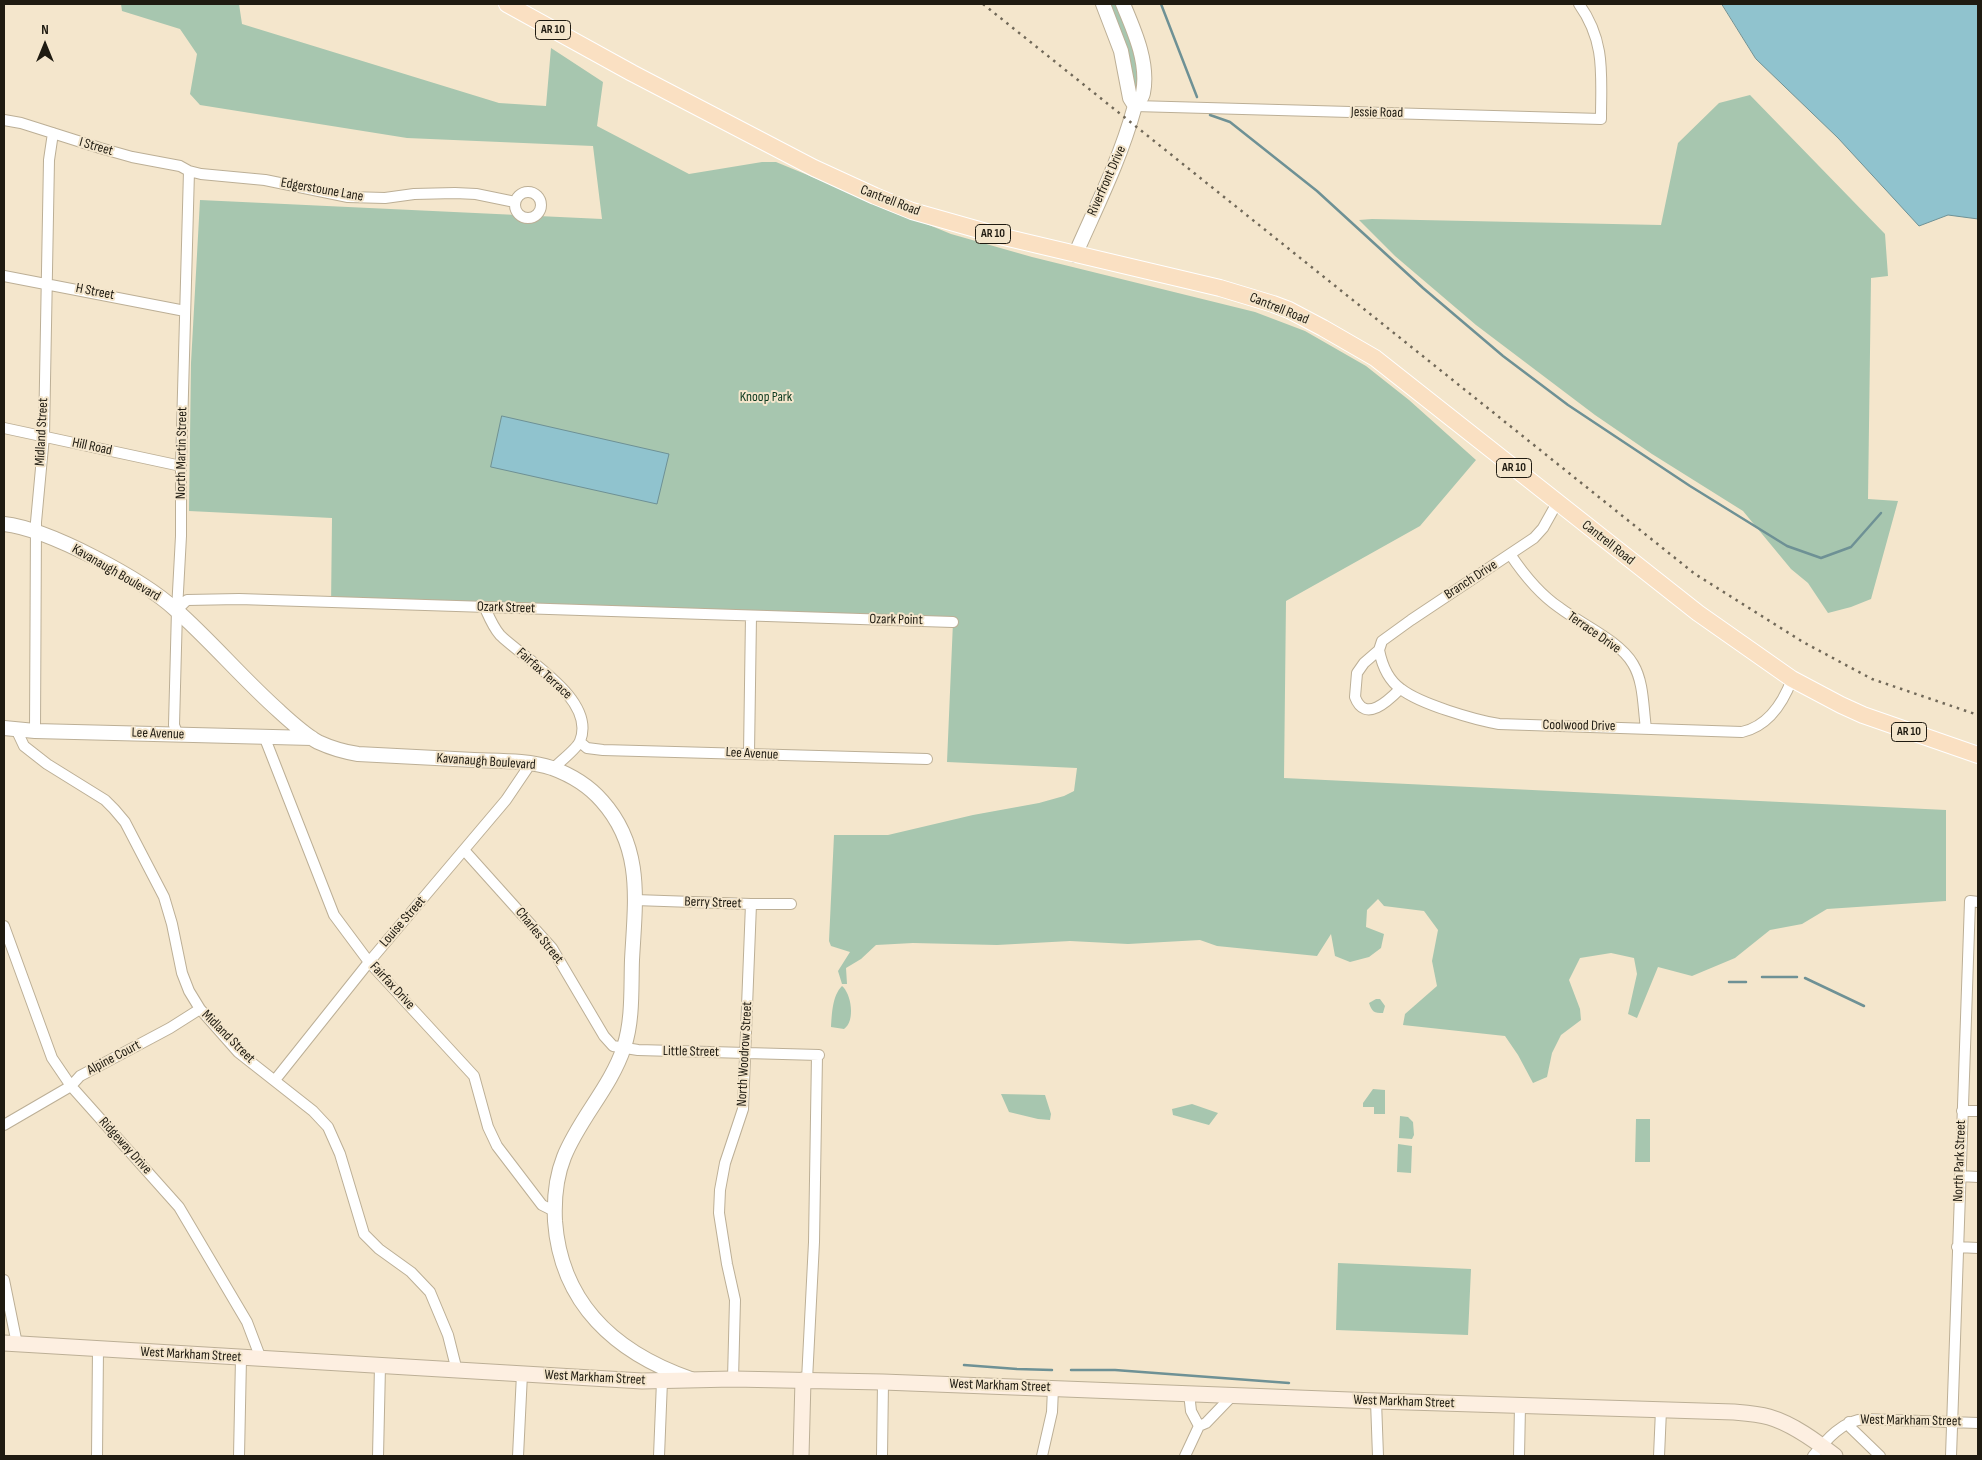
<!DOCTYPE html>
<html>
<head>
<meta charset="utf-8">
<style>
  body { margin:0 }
  #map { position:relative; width:1982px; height:1460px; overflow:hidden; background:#f4e6cc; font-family:"Sofia Sans Condensed",sans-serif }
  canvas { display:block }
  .frame { position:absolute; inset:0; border:5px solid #1f1b11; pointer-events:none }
  .north { position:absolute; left:20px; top:20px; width:50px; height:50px; -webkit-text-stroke:4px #f4e6cc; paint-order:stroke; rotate:0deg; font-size:14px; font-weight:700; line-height:20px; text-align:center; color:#1f1b11 }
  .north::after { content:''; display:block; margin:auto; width:18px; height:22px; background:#1f1b11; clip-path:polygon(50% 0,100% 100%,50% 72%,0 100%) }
</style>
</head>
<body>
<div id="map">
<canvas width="1982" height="1460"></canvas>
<div class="frame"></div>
<div class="north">N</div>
</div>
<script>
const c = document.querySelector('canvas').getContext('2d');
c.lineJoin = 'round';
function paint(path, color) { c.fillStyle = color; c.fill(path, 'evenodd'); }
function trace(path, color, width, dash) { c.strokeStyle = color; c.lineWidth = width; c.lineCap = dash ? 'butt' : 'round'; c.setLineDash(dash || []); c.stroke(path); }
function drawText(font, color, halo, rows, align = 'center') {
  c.font = font + ' "Sofia Sans Condensed",sans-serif'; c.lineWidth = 4; c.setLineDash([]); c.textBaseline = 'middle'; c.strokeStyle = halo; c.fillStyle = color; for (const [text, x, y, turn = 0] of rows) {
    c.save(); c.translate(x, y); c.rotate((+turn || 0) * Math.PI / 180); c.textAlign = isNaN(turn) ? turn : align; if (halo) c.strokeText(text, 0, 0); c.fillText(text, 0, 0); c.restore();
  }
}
const green = new Path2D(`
  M121,4H239L242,24L499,103L546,106L551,48L603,82L597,126L689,174L762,162H776L951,234L1032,257L1255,312L1305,331L1366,366L1409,400L1476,460L1420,526L1286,601L1284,778L1946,810V901L1827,909L1802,924L1770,930L1735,958L1692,976L1658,967L1637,1018L1628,1014L1637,974L1634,958L1611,953L1580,958L1569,980L1580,1009L1581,1020L1561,1035L1552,1053L1547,1077L1533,1083L1518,1055L1505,1036L1403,1025L1405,1014L1437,986L1432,961L1438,930L1424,911L1384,906L1378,899L1367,910L1366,927L1384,934L1381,948L1369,957L1350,962L1335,956L1331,934L1317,956L1217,946L1200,940L1128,944L1070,941L997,945L913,943L876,945L861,959L846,968L847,984H842L838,971L850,952L831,946L829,941L834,835H888L973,815L1039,803L1064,796L1074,791L1077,768L947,762L953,622L331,607L332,518L189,511L191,363L200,200L602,219L593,146L407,138L200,105L190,94L197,54L180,29L122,11Z
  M1109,4H1117C1126,29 1141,64 1137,90L1136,91L1133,84Z
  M1750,95L1885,234L1888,276L1871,278L1868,499L1898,501L1871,599L1851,607L1828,613L1808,583L1791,569L1743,511L1652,454L1595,415L1476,325L1395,256L1359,220L1372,219L1661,225L1678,143L1719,103Z
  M842,986C851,993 856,1021 844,1029L831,1027C832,1014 832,996 842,986Z
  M1376,999H1380L1385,1006L1383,1013C1374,1013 1372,1012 1369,1003Z
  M1373,1089L1385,1090V1114H1374V1107H1363V1103Z
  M1001,1094L1045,1095L1051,1114L1050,1120L1038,1119L1009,1112Z
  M1192,1104L1218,1113L1209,1125L1173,1115L1172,1109Z
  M1400,1116L1408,1117L1413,1122L1414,1135L1412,1139L1399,1138Z
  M1636,1119H1650V1162H1635Z
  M1398,1144L1412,1146L1411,1173L1397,1172Z
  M1338,1263L1471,1269L1468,1335L1336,1330Z`);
const water = new Path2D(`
  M1722,4H1978V219L1948,215L1919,226L1838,138L1756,59Z
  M502,416L669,454L657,504L491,467Z`);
const stream = new Path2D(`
  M1161,4L1197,97
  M1210,115L1230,122L1317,191L1423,288L1503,356L1568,405L1690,486L1787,546L1821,558L1851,547L1881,513
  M1762,977H1797
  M1805,978L1864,1006
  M1729,982H1746
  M964,1365L1017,1369L1052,1370
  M1071,1370H1115L1289,1383`);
const minor = new Path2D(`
  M1135,106L1601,119C1601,75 1606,42 1579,4
  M4,120L21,123L100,148L132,157L180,166L189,171L201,174L265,180L348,197L385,198L414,194L455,193L476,194L515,202
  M515 205a13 13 0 1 1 26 0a13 13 0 1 1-26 0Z
  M4,276L185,311
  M4,428L181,466
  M1510,554C1524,575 1539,594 1560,608C1581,624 1620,641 1633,664C1644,682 1643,708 1646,728
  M485,608C489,617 493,627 500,635C524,659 597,699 580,741C577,749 560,761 553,769
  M177,610L187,600L239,599L953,622
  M1379,650C1382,665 1388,680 1401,689C1420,704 1475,720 1499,724L1742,732C1769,726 1783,703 1792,679
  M1400,689C1389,700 1365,724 1355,697L1357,673L1364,663L1379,650L1382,641L1411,620L1534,538L1543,528L1557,503
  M16,729L24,746L47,764L105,800L114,809L125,822L164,897L172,924L182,973L189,991L200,1009L238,1052L313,1111L328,1127L340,1154L364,1234L379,1249L411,1272L430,1292L448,1335L457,1371
  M35,731L36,522L44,436L49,160L53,133
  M178,735L174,725L177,610L181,536V466L189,171
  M264,736L334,915L369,962L474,1076L488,1127L497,1146L542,1205L554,1211
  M580,742L587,748L603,750L927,759
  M749,753L751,616
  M464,850L552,948L604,1036L613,1046L638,1050L819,1055
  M635,900L751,904H791
  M4,926L52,1058L71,1086L179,1207L247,1322L261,1359
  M275,1080L369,962L506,800L531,763
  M1962,1111H1978
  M4,1125L71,1086L80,1076L170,1028L200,1009
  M1960,1176L1978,1177
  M1957,1247L1978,1248
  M4,1280L17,1344
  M733,1379L735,1300L727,1264L719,1213L720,1190L725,1163L743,1109L751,904
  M807,1380L814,1242L817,1055
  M1189,1393L1191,1411L1199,1426
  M1376,1401L1378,1456
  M1849,1422L1851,1428L1880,1456
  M97,1456L98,1349
  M239,1456L241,1358
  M378,1456L380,1366
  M518,1456L522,1374
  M659,1456L662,1381
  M882,1456L883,1382
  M1042,1456L1052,1412L1053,1388
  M1185,1456L1199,1426L1206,1423L1232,1396
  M1519,1456L1520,1406
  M1659,1456L1661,1410
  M1813,1456C1826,1440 1843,1420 1865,1419L1978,1423
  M1951,1456L1970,901L1978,902`);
const tertiary = new Path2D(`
  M1103,4L1121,51L1130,98L1135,106
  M1075,255C1096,207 1120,160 1134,109C1136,103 1142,99 1143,93C1149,63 1134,30 1123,4
  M4,524C49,529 142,579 176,610C212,642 243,679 279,711C291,722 304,734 318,742C331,748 345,752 358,754C397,756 436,758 474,760C500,761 528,760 552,768C571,775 589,786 602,801C644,848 635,902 632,960C631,988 633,1020 624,1047C611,1087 579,1119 564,1157C556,1177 554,1200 555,1221C561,1304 616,1353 691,1379
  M4,728L35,731L312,738`);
const secondary = new Path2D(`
  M4,1343L642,1381L733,1379L883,1382L1376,1401L1734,1412C1745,1413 1758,1414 1769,1417C1793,1424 1816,1441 1835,1456
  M801,1456L803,1380`);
const primary = new Path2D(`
  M507,4L632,73L814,168L875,196L912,211L1004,237L1220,288L1273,304L1289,310L1323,328L1375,358L1698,613L1792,679L1841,705L1863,715L1978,755`);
const rail = new Path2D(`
  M983,4L1695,574L1803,642L1872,679L1978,715`);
const shields = [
  [553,30,35],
  [993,234,35],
  [1514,468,35],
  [1909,732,35]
];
const shieldNames = [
  ["AR 10",553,30],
  ["AR 10",993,234],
  ["AR 10",1514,468],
  ["AR 10",1909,732]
];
const streetNames = [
  ["Jessie Road",1377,113,1],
  ["I Street",96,147,16],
  ["Riverfront Drive",1107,181,-66],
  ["Edgerstoune Lane",322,190,10],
  ["Cantrell Road",890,201,21],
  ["H Street",95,292,11],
  ["Cantrell Road",1279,309,22],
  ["Midland Street",42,432,-87],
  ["Hill Road",92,447,12],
  ["North Martin Street",182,453,-89],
  ["Cantrell Road",1608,543,38],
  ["Kavanaugh Boulevard",116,573,30],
  ["Branch Drive",1471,580,-33],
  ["Ozark Street",506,608,2],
  ["Ozark Point",896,620,1],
  ["Terrace Drive",1594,633,35],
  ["Fairfax Terrace",544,674,42],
  ["Coolwood Drive",1579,726,1],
  ["Lee Avenue",158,734,2],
  ["Lee Avenue",752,754,3],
  ["Kavanaugh Boulevard",486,762,4],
  ["Berry Street",713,903,2],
  ["Louise Street",403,922,-49],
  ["Charles Street",539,936,51],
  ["Fairfax Drive",392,986,47],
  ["Midland Street",228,1037,45],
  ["Little Street",691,1052,1],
  ["North Woodrow Street",745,1054,-87],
  ["Alpine Court",114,1058,-28],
  ["Ridgeway Drive",125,1146,48],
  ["North Park Street",1960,1161,-88],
  ["West Markham Street",191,1355,3],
  ["West Markham Street",595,1378,3],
  ["West Markham Street",1000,1386,2],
  ["West Markham Street",1404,1402,2],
  ["West Markham Street",1911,1421,1]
];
const parkNames = [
  ["Knoop Park",766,397]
];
paint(green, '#a7c6af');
paint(water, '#90c3ce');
trace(water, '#6e9195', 1);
trace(stream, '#6e9195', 2.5);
trace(minor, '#bcaf96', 12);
trace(tertiary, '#bcaf96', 16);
trace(secondary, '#bcaf96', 17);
trace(primary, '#fff', 18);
trace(minor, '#fff', 10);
trace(tertiary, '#fff', 14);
trace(secondary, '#fdefe1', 15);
trace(primary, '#fae0c2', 16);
trace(rail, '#716959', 2.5, [2.5, 5]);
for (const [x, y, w] of shields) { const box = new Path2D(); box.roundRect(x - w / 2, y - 9.5, w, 19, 4); c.fillStyle = '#f4e6cc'; c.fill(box); trace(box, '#1f1b11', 1); }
drawText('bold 12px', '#1f1b11', null, shieldNames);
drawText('14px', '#1f1b11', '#f4e6cc', streetNames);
drawText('14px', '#0b391e', '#f4e6cc', parkNames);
</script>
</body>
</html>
